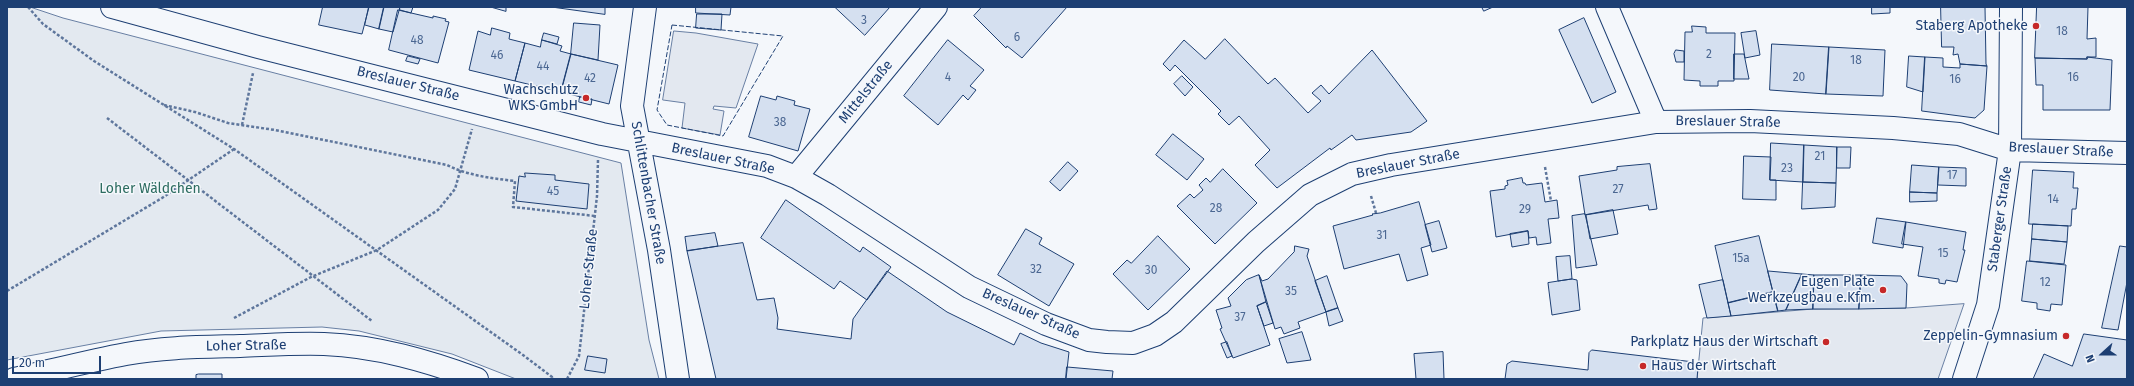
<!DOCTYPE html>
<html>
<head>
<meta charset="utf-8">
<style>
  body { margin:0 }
  #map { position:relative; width:2134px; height:386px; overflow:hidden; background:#f4f7fb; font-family:"Fira Sans",sans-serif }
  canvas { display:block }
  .frame { position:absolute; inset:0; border:8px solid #1d3f73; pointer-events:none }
  .north { position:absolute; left:2082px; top:334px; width:40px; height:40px; -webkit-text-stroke:3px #f4f7fb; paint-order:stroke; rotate:249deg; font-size:11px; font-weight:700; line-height:16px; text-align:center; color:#1d3f73 }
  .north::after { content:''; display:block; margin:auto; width:14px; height:18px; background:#1d3f73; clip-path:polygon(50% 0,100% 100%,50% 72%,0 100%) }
  .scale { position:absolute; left:12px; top:356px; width:89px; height:18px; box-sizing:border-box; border:2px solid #1d3f73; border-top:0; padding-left:5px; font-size:12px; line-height:14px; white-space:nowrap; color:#1d3f73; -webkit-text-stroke:3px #f4f7fb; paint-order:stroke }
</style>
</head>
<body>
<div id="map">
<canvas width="2134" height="386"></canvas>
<div class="frame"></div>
<div class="north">N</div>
<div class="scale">20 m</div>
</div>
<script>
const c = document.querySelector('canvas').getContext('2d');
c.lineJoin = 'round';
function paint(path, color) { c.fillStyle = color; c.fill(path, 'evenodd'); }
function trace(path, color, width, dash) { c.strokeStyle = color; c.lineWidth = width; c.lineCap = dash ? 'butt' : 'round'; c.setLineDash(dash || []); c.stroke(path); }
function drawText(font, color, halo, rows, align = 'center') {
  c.font = font + ' "Fira Sans",sans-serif'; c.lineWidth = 3; c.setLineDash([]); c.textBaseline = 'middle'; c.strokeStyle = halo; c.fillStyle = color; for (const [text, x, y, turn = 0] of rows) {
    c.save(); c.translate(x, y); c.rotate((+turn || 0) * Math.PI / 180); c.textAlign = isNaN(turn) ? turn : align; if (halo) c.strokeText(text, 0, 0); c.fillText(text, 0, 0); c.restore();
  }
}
const green = new Path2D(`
  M7,7H30L63,18L621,163L649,340L659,379H516L452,354L359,331L322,327L161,331L7,360Z`);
const parking = new Path2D(`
  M674,31L696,33L758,44L736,108L714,106L713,109L724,111L720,135L682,128L685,103L663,100Z
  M1964,304L1938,379H1697L1703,318L1813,309L1906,308Z`);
const building = new Path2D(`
  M323,7H369L362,34L319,25Z
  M369,7H384L379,29L365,25Z
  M384,7H400L393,32L379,29Z
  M400,7H413L411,13L400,10Z
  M491,7H506V11Z
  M552,7H605V14Z
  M696,7H731L730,15L696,13Z
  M835,7H890L865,35Z
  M982,7H1067L1022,58L1007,46L1006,48L974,16Z
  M1482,7H1493L1484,11Z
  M1872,7H1890V13L1872,14Z
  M1941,7H1985L1986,64L1987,66L1960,64L1958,54L1953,55L1954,47H1942Z
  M2037,7H2088L2087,39L2096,38V57H2087V59L2035,58Z
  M398,10L433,18V16L446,19L445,21L449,22L438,63L389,50Z
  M697,14H722L721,30L696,28Z
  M1584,18L1616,92L1592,103L1559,30Z
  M574,23L600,25L598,60L571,54Z
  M1692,26L1706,27V33H1735L1734,81H1718V86H1700V81L1684,80L1685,32H1692Z
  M492,28L510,33L509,39L525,43L515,81L469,70L478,31L490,35Z
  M1756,31L1760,55L1745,58L1741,33Z
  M544,33L559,37L557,44L542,40Z
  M1225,39L1268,84L1275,78L1308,113L1321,101L1312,93L1321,85L1329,94L1372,50L1427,121L1411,132L1356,140L1352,135L1331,150L1330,148L1277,188L1255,165L1270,150L1239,116L1229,125L1218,114L1221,111L1175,65L1170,71L1163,64L1184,40L1205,59Z
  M542,40L562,46L560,51L571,54L561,92L515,81L525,43L540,47Z
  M948,40L984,70L970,86L976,90L968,100L963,95L938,125L904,96Z
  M1772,44L1829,47L1826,94L1770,90Z
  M1829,47L1885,50L1883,96L1826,94Z
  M1676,50L1684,51V62H1676L1674,54Z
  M571,54L618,65L609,104L561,92Z
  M1734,54H1744L1749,79H1734Z
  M408,56L420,59L418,64L406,61Z
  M1909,56L1925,57L1923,92L1907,87Z
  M1925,57L1943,58V67L1960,68V64L1987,66L1984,110L1975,118L1922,111Z
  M2087,57L2112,60L2110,110H2043V85H2036L2035,58L2087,59Z
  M1182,76L1193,87L1185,96L1174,84Z
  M761,96L776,100L777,96L795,101L794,105L810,109L798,151L749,137Z
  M580,97L592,99L591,105L579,102Z
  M1173,134L1204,159L1187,180L1156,155Z
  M1771,143L1804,145L1803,182L1770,180Z
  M1804,145L1837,147L1836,183L1803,182Z
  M1837,147H1851L1850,168H1837Z
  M1744,156L1771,157L1770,180H1776V200L1743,199Z
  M1068,162L1078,171L1060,191L1050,182Z
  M1650,164L1657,209L1649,210L1648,205L1585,215L1579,176L1617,170V167Z
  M1912,165L1939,167L1937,193L1910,192Z
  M1939,167L1966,168V186L1938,185Z
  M1223,169L1257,203L1215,244L1177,206L1190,194L1194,198L1203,190L1199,185L1206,178L1210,182Z
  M2033,170L2074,172L2073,188H2078L2076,209H2072L2071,226L2029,224Z
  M525,173L555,175V180L589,184L587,209L516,201L519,176L525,177Z
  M1522,178L1523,183H1525L1526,185L1542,183L1545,202L1557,200L1559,218L1548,219L1551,243L1537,245L1536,237L1529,238L1528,231L1496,237L1490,191L1505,189V186L1508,185L1507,181Z
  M1803,182L1836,183L1835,207L1802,209Z
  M1910,192L1937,193V201L1910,202Z
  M786,200L860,252L863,247L891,267L867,300L840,281L834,289L761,238Z
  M1419,202L1431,245L1421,248L1428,275L1407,281L1399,254L1344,269L1333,226L1373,215L1372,214L1380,213Z
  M1613,210L1618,234L1590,239L1586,215Z
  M1585,214L1597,265L1576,268L1572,216Z
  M1877,218L1906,222L1903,248L1873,243Z
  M1439,221L1447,248L1432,252L1425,225Z
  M1906,222L1966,232L1963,250H1965L1957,282L1946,280L1945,284L1939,283V279L1918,276L1923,247L1902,244Z
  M2033,224L2068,226L2067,242L2032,239Z
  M1026,229L1042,238L1039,244L1074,264L1049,306L998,275Z
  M1528,231L1529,244L1512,247L1510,234Z
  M715,233L718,246L687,251L685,237Z
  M1158,236L1190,269L1148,310L1113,274L1127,260L1131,263Z
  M1759,236L1773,292L1728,303L1715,246Z
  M2032,239L2067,242L2064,264L2030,261Z
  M743,243L757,300L774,298L778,318L777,329L851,339L853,319L887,271L947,312L1014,345L1020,333L1041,343L1069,352L1066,379H716L687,251Z
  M1295,246L1309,249L1307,256L1326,312L1298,322L1300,328L1284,334L1281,327L1275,329L1259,275L1262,281L1268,279L1294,252Z
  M2120,246L2127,247V282L2118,330L2102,328Z
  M1570,256L1572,279L1558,281L1556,257Z
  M2027,261L2066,265L2062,305L2051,304L2050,311L2037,309V303L2022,301Z
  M1768,271L1802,274L1786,310L1778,311Z
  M1802,274L1814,275L1813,309L1786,310Z
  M1259,275L1266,302L1257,306L1270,345L1233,358L1220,329L1222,328L1216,310L1231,306L1228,298L1246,280Z
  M1814,275H1861L1859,309H1813Z
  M1861,275L1901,276L1907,284L1906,308L1859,309Z
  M1327,276L1338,308L1326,312L1315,281Z
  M1572,279L1577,280L1580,310L1552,315L1548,283Z
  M1723,280L1731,316L1707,318L1699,285Z
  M1773,292L1778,311L1731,316L1728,303Z
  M1266,302L1273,323L1264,326L1257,306Z
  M1338,308L1343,321L1329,326L1326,312Z
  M1302,332L1311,360L1287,363L1279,339Z
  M2084,334L2127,340V379H2033L2044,354L2072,366Z
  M1227,342L1232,356L1227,358L1221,344Z
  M1592,350L1694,362L1698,367L1697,379H1505L1507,364L1512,361L1588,370L1589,353Z
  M1443,352L1444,379H1416L1414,354Z
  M588,356L607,359L605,373L585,370Z
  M1067,367L1113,371L1112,379H1066Z
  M199,374H222V379H196V375Z`);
const path = new Path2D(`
  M28,7L43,24L94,61L234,149L523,355L552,377V379
  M164,105L195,112L228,123L275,130L447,165C469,176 491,178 515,181L513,207L595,216
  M107,118L372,321
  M242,125L253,73
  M1545,167L1551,201
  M1371,196L1376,213
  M7,291L162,198L234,149
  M234,318L311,277L377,250L438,210L455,189L472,129
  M567,379L579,356L597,196L598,160`);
const minor = new Path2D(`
  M112,7L258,47L602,134L767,166L796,177L828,195L969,287L1046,324L1089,340L1107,342L1133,343L1155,335L1174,322L1256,242L1310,195L1352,174L1391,165L1656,122L1750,121L1893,128L1959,134L2010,150L2127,153
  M645,7L632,106L659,250L678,379
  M1607,7L1656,122
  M796,177L936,7
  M14,379C51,371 88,361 126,354C164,347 202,347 240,346C268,345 296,343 324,344C377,346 428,361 477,379
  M1964,379L1988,305L2010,150L2011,7`);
const fence = new Path2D(`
  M672,25L783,36L723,136L667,125L657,110Z`);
const markers = [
  [2036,26,4,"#c62828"],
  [586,98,4,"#c62828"],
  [1883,290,4,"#c62828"],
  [2066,336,4,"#c62828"],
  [1826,342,4,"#c62828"],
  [1643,366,4,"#c62828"]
];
const numberNames = [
  ["3",864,21],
  ["18",2062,32],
  ["6",1017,38],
  ["48",417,41],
  ["2",1709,55],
  ["46",497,56],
  ["18",1856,61],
  ["44",543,67],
  ["4",948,78],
  ["20",1799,78],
  ["16",2073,78],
  ["42",590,79],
  ["16",1955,80],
  ["38",780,123],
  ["21",1820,157],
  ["23",1787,169],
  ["17",1952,176],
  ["27",1618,190],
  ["45",553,192],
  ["14",2053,200],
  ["28",1216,209],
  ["29",1525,210],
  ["31",1382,236],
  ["15",1943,254],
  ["15a",1741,259],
  ["32",1036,270],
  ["30",1151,271],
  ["12",2045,283],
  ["35",1291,292],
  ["37",1240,318]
];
const poiNames = [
  ["Staberg Apotheke",2028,26],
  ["Wachschutz",578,90],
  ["WKS GmbH",578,106],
  ["Eugen Plate",1875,282],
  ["Werkzeugbau e.Kfm.",1875,298],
  ["Zeppelin-Gymnasium",2058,336],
  ["Parkplatz Haus der Wirtschaft",1818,342],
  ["Haus der Wirtschaft",1651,366,"left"]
];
const streetNames = [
  ["Breslauer Straße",408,84,14],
  ["Mittelstraße",866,92,-51],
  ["Breslauer Straße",1728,122,1],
  ["Breslauer Straße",2061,150,3],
  ["Breslauer Straße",723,159,12],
  ["Breslauer Straße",1408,164,-11],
  ["Schlittenbacher Straße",648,193,80],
  ["Staberger Straße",2000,219,-82],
  ["Loher Straße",589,269,-84],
  ["Breslauer Straße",1031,314,24],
  ["Loher Straße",246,346,-1]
];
const parkNames = [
  ["Loher Wäldchen",150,189]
];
paint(green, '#e3e9f0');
trace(green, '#687fa3', 1);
paint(parking, '#e3e8f0');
trace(parking, '#687fa3', 1);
paint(building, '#d5e0f0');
trace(building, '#1d3f73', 1);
trace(minor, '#1d3f73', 24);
trace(path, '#5e769c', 2.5, [3, 2]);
trace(minor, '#f4f7fb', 22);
trace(fence, '#1d3f73', 1, [5, 2]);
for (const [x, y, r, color] of markers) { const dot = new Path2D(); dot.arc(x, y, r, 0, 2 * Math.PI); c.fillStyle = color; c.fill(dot); trace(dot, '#f4f7fb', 1.5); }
drawText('12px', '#4b6792', null, numberNames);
drawText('14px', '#1d3f73', '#f4f7fb', poiNames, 'right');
drawText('14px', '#1d3f73', '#f4f7fb', streetNames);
drawText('14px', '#2c6c60', '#f4f7fb', parkNames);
</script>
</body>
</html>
